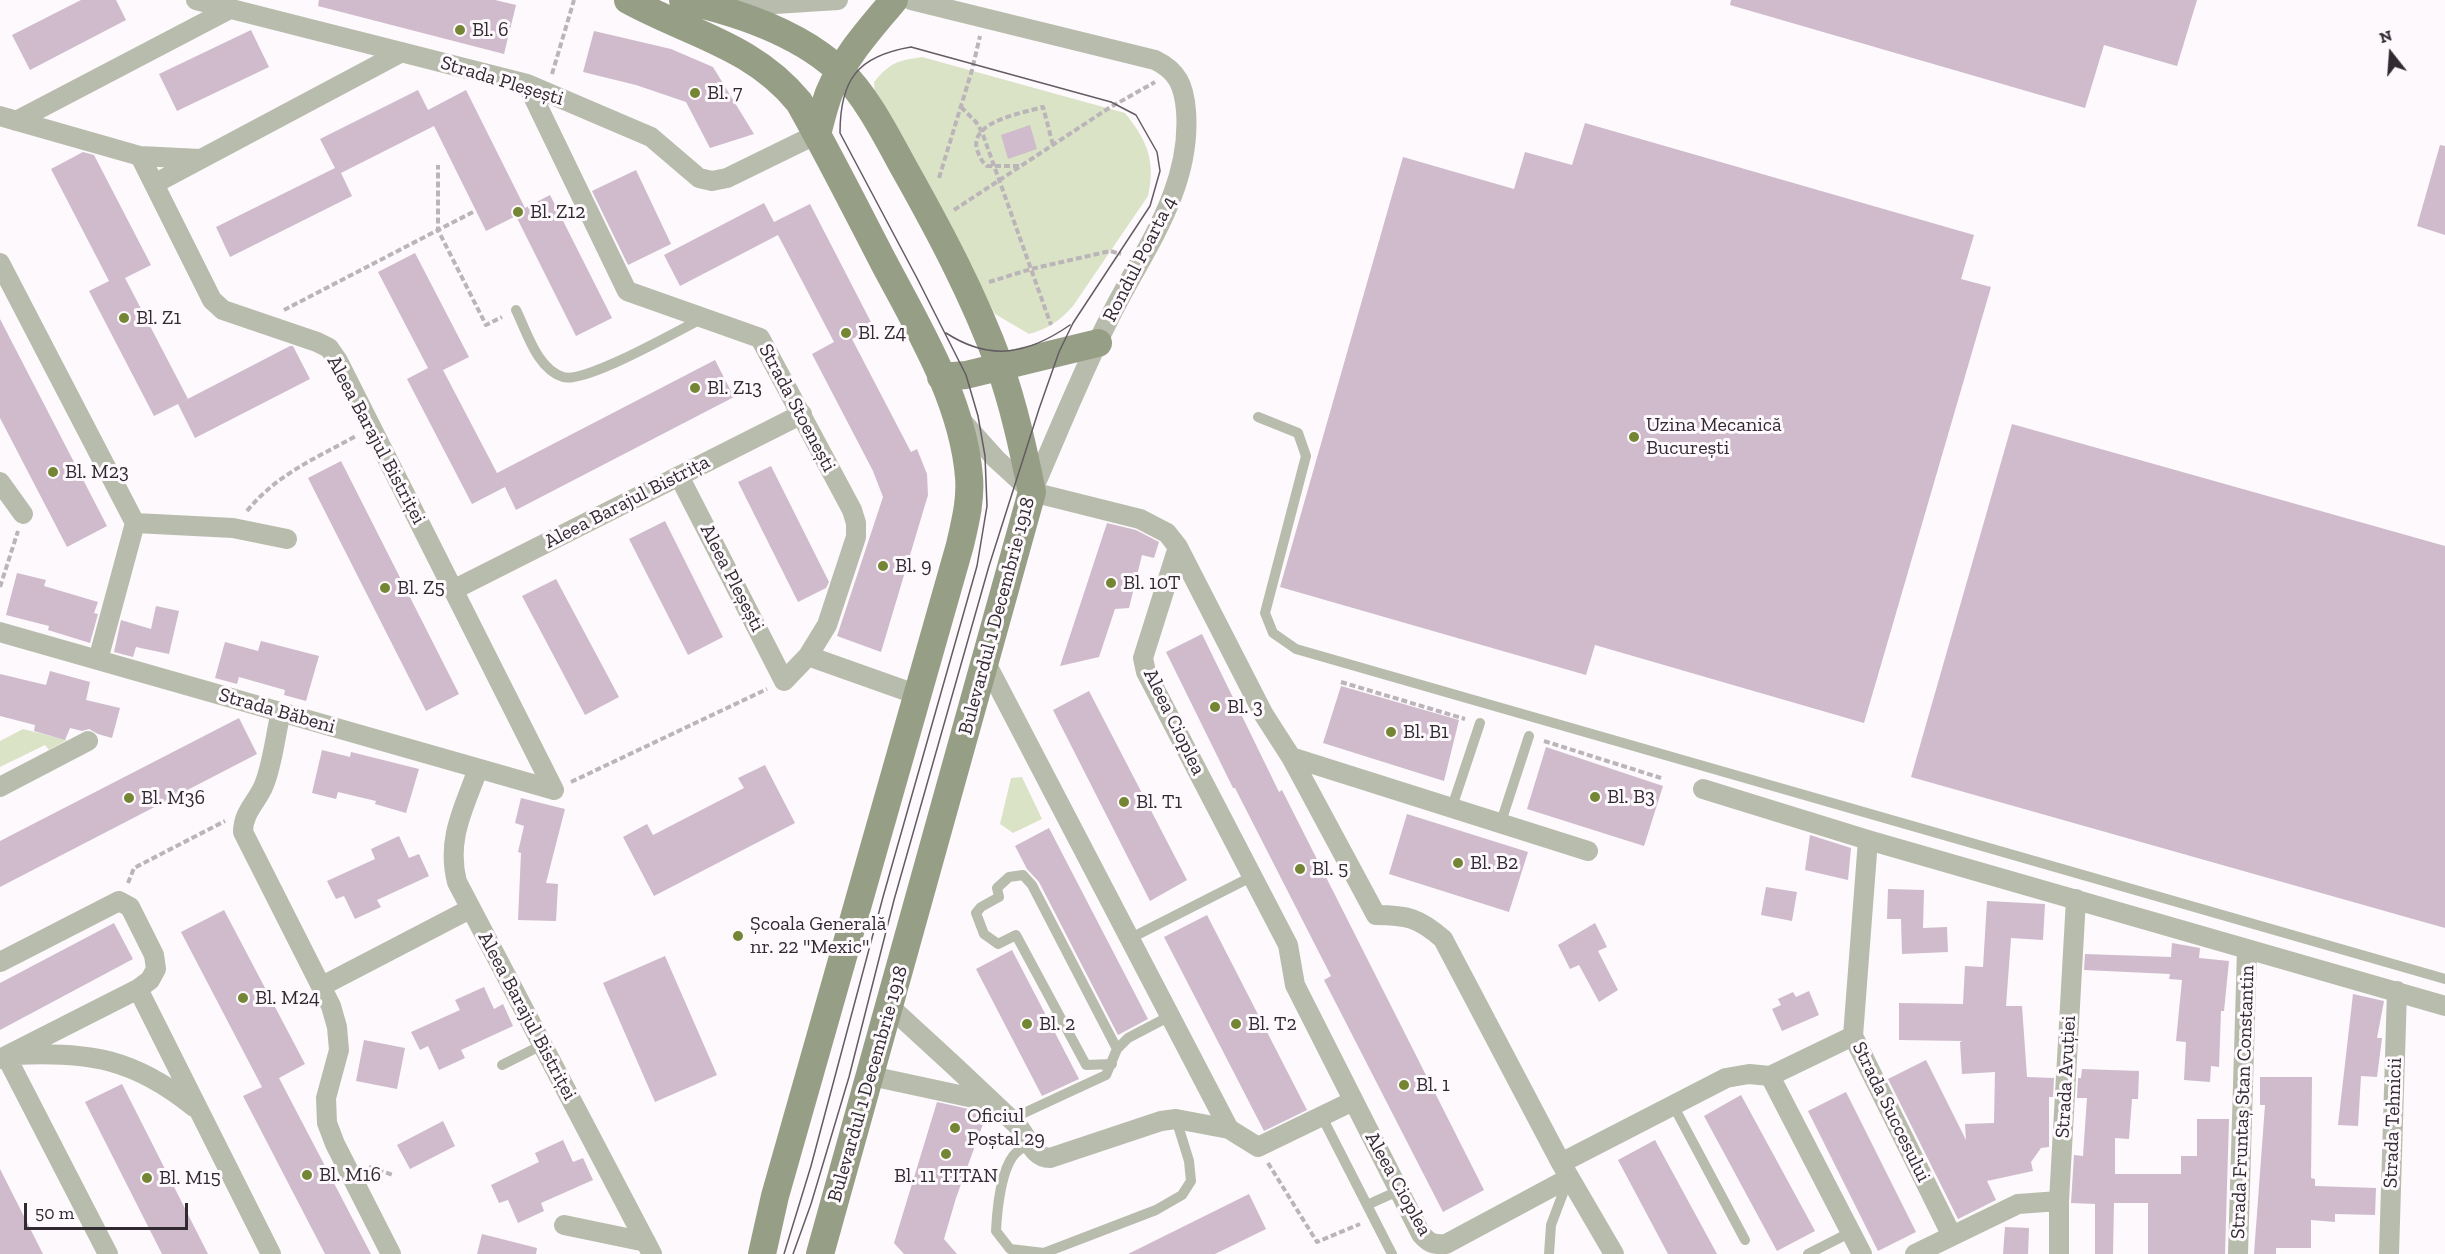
<!DOCTYPE html>
<html>
<head>
<meta charset="utf-8">
<style>
  body { margin:0 }
  #map { position:relative; width:2445px; height:1254px; overflow:hidden; background:#fdf9fd; font-family:"Zilla Slab",serif }
  canvas { display:block }
  .north { position:absolute; left:2361px; top:24px; width:60px; height:60px; -webkit-text-stroke:4px #fdf9fd; paint-order:stroke; rotate:343deg; font-size:16px; font-weight:700; line-height:24px; text-align:center; color:#322a31 }
  .north::after { content:''; display:block; margin:auto; width:21px; height:27px; background:#322a31; clip-path:polygon(50% 0,100% 100%,50% 72%,0 100%) }
  .scale { position:absolute; left:24px; top:1203px; width:164px; height:27px; box-sizing:border-box; border:3px solid #322a31; border-top:0; padding-left:8px; font-size:18px; line-height:21px; white-space:nowrap; color:#322a31; -webkit-text-stroke:4px #fdf9fd; paint-order:stroke }
</style>
</head>
<body>
<div id="map">
<canvas width="2445" height="1254"></canvas>
<div class="north">N</div>
<div class="scale">50 m</div>
</div>
<script>
const c = document.querySelector('canvas').getContext('2d');
c.lineJoin = 'round';
function paint(path, color) { c.fillStyle = color; c.fill(path, 'evenodd'); }
function trace(path, color, width, dash) { c.strokeStyle = color; c.lineWidth = width; c.lineCap = dash ? 'butt' : 'round'; c.setLineDash(dash || []); c.stroke(path); }
function drawText(font, color, halo, rows, align = 'center') {
  c.font = font + ' "Zilla Slab",serif'; c.lineWidth = 6; c.setLineDash([]); c.textBaseline = 'middle'; c.strokeStyle = halo; c.fillStyle = color; for (const [text, x, y, turn = 0] of rows) {
    c.save(); c.translate(x, y); c.rotate((+turn || 0) * Math.PI / 180); c.textAlign = isNaN(turn) ? turn : align; if (halo) c.strokeText(text, 0, 0); c.fillText(text, 0, 0); c.restore();
  }
}
const green = new Path2D(`
  M922,57L1125,113C1147,140 1156,161 1148,196L1073,306C1060,321 1047,329 1029,334L995,314L875,94L874,82C891,62 897,61 922,57Z
  M23,729L67,740L49,750L45,745L0,767V741Z
  M1022,777L1042,819L1013,833L1000,824L1011,778Z`);
const building = new Path2D(`
  M81,0H116L126,20L30,70L12,35Z
  M319,0H495L516,5L504,54L318,6Z
  M1731,0H2197L2177,66L2104,45L2085,108L1730,5Z
  M251,30L269,67L177,111L159,74Z
  M594,31L671,49L713,67L754,134L710,148L686,102L636,85L583,72Z
  M418,90L428,110L466,90L525,208L550,195L612,318L576,336L516,216L486,231L434,126L341,173L352,196L230,257L216,227L335,168L320,139Z
  M1585,123L1974,235L1961,279L1991,287L1864,723L1595,645L1586,675L1280,587L1403,157L1514,189L1525,152L1572,165Z
  M1030,125L1037,149L1008,159L1001,135Z
  M2440,145L2445,146V235L2417,226Z
  M83,152L94,155L151,265L125,278L188,399L154,416L89,291L109,281L51,169Z
  M636,170L671,244L628,265L592,191Z
  M764,203L774,222L810,204L874,328L852,339L911,452L917,449L927,474L928,495L881,652L837,636L883,497L873,471L812,354L834,342L778,235L680,286L664,255Z
  M415,253L469,357L443,370L497,473L715,360L734,397L516,510L505,487L472,504L407,379L428,368L378,272Z
  M0,319L107,526L67,547L0,418Z
  M290,346H293L310,379L195,438L178,404Z
  M2012,424L2445,546V928L1911,777Z
  M341,461L459,694L426,711L308,478Z
  M771,466L829,582L826,588L798,602L738,482Z
  M665,521L723,637L688,655L629,539Z
  M1107,523L1136,530L1159,542L1154,558L1142,555L1129,608L1115,609L1099,657L1060,666Z
  M17,573L46,580L44,586L98,602L94,613L98,614L90,643L48,630L49,626L6,615Z
  M556,579L619,697L585,715L522,596Z
  M156,606L179,611L169,654L136,647L133,657L114,652L121,620L151,629Z
  M1202,634L1279,792L1282,790L1484,1190L1443,1212L1324,980L1331,976L1235,788H1233L1166,652Z
  M261,641L319,656L306,701L284,695L285,690L239,677L237,684L215,678L225,642L258,651Z
  M50,671L90,682L86,700L120,708L112,738L98,734L89,729L82,731L70,728L65,740L34,731L35,725L0,716V674L46,685Z
  M1341,686L1459,720L1444,781L1323,743Z
  M1089,691L1187,880L1150,901L1053,710Z
  M239,718L257,754L0,887V841Z
  M1546,747L1663,786L1644,846L1527,809Z
  M322,750L350,757L351,752L419,769L406,813L375,804L376,801L338,792L336,799L312,793Z
  M765,765L795,823L654,896L623,837L647,824L653,835L744,788L738,778Z
  M521,798L565,809L546,883L558,884L556,921L518,920L521,853L518,852L524,826L515,823Z
  M1407,814L1528,852L1509,912L1389,874Z
  M1049,828L1148,1019L1118,1035L1039,882L1027,869L1015,846Z
  M1810,835L1851,848L1848,880L1805,870Z
  M399,836L409,858L419,854L429,876L377,900L381,907L355,919L344,896L336,899L327,881L375,859L371,849Z
  M1766,887L1797,892L1792,921L1761,915Z
  M1888,889L1924,890L1923,928L1947,927L1948,952L1902,954L1901,919H1887Z
  M1987,901L2045,904L2043,940L2011,938L2006,1006H2022L2027,1077L2054,1078L2053,1097H2049V1147L2041,1148L2031,1162L2033,1171L1987,1181L1996,1200L1958,1219L1888,1079L1926,1060L1966,1140L1965,1124L1994,1123L1995,1072L1962,1074L1960,1042L1963,1041L1899,1040V1003L1963,1004L1965,966L1983,967Z
  M224,910L305,1064L279,1078L371,1254H325L243,1096L262,1087L181,932Z
  M1207,915L1307,1110L1264,1131L1164,937Z
  M114,923L133,959L0,1030V983Z
  M1595,923L1607,947L1598,951L1618,990L1599,1002L1579,965L1570,969L1558,945Z
  M2172,943L2200,948L2199,958L2229,961L2224,1011H2221L2219,1067L2211,1066L2210,1082L2184,1080L2186,1042L2176,1041L2182,980L2169,979L2170,974L2084,970L2085,954L2171,957Z
  M1012,950L1079,1079L1042,1096L976,969Z
  M665,956L717,1075L655,1102L603,983Z
  M484,987L494,1009L503,1004L513,1026L461,1050L465,1058L439,1070L428,1046L420,1050L411,1032L460,1010L455,1000Z
  M1809,991L1819,1015L1782,1031L1772,1009L1781,1005L1778,999L1793,992L1796,997Z
  M2353,994L2384,1001L2377,1038H2382L2377,1077L2361,1076L2358,1126L2338,1125Z
  M364,1040L405,1048L397,1089L356,1081Z
  M2082,1069L2139,1071L2138,1099H2132L2129,1139L2115,1138V1174H2181V1156H2197V1119H2229L2225,1254H2148V1203H2114L2113,1254H2095V1204L2071,1203L2074,1155L2083,1156L2087,1098H2077L2078,1078H2081Z
  M2260,1077H2312L2311,1178L2315,1179V1186L2376,1188L2375,1215L2335,1214V1222L2311,1220V1248H2276V1254H2254L2265,1105H2260Z
  M122,1084L208,1254H162L85,1102Z
  M1846,1092L1916,1232L1878,1251L1808,1111Z
  M1741,1095L1815,1231L1777,1251L1704,1116Z
  M937,1102L987,1113L956,1198L944,1239L957,1254H904L894,1243Z
  M443,1121L455,1146L410,1169L397,1145Z
  M563,1140L573,1162L583,1158L593,1180L541,1203L544,1211L518,1223L508,1200L499,1203L491,1185L539,1162L535,1153Z
  M1655,1140L1717,1254H1668L1618,1160Z
  M0,1169L43,1254H0Z
  M1249,1194L1266,1229L1215,1254H1128Z
  M2005,1227L2029,1228L2028,1254H2003Z
  M482,1234L537,1248L536,1254H477Z`);
const path = new Path2D(`
  M552,74L574,0
  M961,107L976,122L982,132L1051,325
  M1019,166H987C981,161 980,157 977,150C969,121 1023,113 1043,107L1053,145
  M939,178L972,70L980,36
  M954,210L1109,108L1155,82
  M473,212L438,230L486,325L502,317
  M989,282L1031,269L1110,251L1121,254
  M284,310L438,230V165
  M247,511C276,475 316,458 356,436
  M0,587L18,531
  M1341,682L1465,719
  M1544,741L1661,778
  M571,782L767,689
  M128,883L134,868L225,821
  M1268,1163L1317,1242L1360,1224
  M369,1167L393,1175`);
const lane = new Path2D(`
  M516,310C527,332 537,369 563,377C585,384 679,330 703,318
  M1258,417L1298,433L1306,456L1265,613L1273,633L1296,649L2445,979
  M1452,807L1480,723
  M1501,822L1529,736
  M1129,939L1253,876
  M1112,1064L1086,1065L1016,935L998,944L984,934L976,913L981,907L999,897L997,888L1009,877L1023,875L1032,885L1117,1049
  M502,1065L542,1045
  M1673,1105L1745,1240
  M1322,1117L1367,1205
  M1011,1119L1106,1075L1117,1049L1128,1038L1170,1016
  M1031,1144C1027,1146 1021,1148 1018,1151C1001,1164 997,1211 996,1231L1010,1249L1044,1253L1156,1210L1182,1195L1191,1181L1189,1161L1176,1119
  M1392,1254L1367,1205L1398,1191
  M1549,1254L1551,1225L1568,1180
  M1808,1254L1851,1232`);
const street = new Path2D(`
  M196,0L527,84L651,137L699,178L712,181L727,178L817,134
  M911,0L1155,60C1178,71 1184,86 1186,111C1192,191 1141,253 1108,321C1080,377 1057,435 1032,492
  M727,7L838,0
  M527,84L627,291L760,338L852,510L856,523V537L827,625L808,656L784,681L679,476
  M0,116L140,156L200,159
  M16,121L230,9
  M140,156L212,300L223,310L317,342L329,348L338,361L554,790
  M154,184L402,52
  M0,263L135,523L98,660
  M960,419L996,459L1032,492L1140,519L1167,533L1178,547L1264,715L1291,757L1376,915C1407,915 1419,918 1443,939L1561,1163L1614,1254
  M0,482L23,514
  M135,523L233,528L287,539
  M1178,547L1143,658L1146,672L1288,945L1295,985L1421,1234C1429,1243 1433,1245 1446,1244L1569,1178
  M453,590L802,414
  M0,632L554,790
  M808,656L918,695
  M985,661L1229,1129L1258,1147L1353,1101
  M281,712C275,736 273,763 264,785C257,802 243,812 243,832L331,1006L337,1027L339,1050L326,1098L327,1123L335,1144L391,1254
  M1291,757L1588,851
  M478,769C464,808 446,839 457,882L652,1254
  M0,787L88,741
  M1703,789L1868,840L2445,1006
  M1868,840L1853,1036L1952,1236
  M0,962L119,901L130,907L154,955L156,969L150,980L138,989L0,1059
  M322,986L470,909
  M138,989L271,1254
  M889,1006C932,1045 974,1084 1016,1124C1028,1135 1031,1158 1050,1158L1161,1121L1176,1119L1229,1129
  M15,1055C89,1051 135,1059 194,1107
  M6,1056L108,1254
  M871,1076L992,1102
  M1770,1076L1862,1254
  M1561,1163L1726,1078L1749,1074L1770,1076L1853,1036
  M564,1225L646,1242
  M1915,1254L2018,1204L2059,1201
  M2059,1254V1201L2076,899
  M2238,1254L2247,950
  M2389,1254L2397,991`);
const secondary = new Path2D(`
  M628,0C690,34 752,45 799,102C829,155 856,209 884,263C919,329 963,401 969,477C971,500 965,523 960,545L775,1196L762,1254
  M683,0C737,12 801,33 842,73C866,95 888,139 904,168C940,232 974,296 999,364C1014,406 1023,449 1032,492L820,1254
  M817,134C821,120 824,106 829,93C843,58 871,28 894,0
  M941,377L966,375L1098,343`);
const tram = new Path2D(`
  M946,333C991,362 1028,354 1070,325
  M784,1254L811,1166L883,897L977,566L987,506L985,456L978,416L966,375L918,280L840,133C840,79 858,56 911,47L1111,102L1136,115L1157,152L1160,171L1150,206L1073,323L1059,352L1039,409L989,566L894,900L849,1077L811,1204L793,1254`);
const markers = [
  [460,30,6,"#748534"],
  [695,93,6,"#748534"],
  [518,212,6,"#748534"],
  [124,318,6,"#748534"],
  [846,333,6,"#748534"],
  [695,388,6,"#748534"],
  [1634,437,6,"#748534"],
  [53,472,6,"#748534"],
  [883,566,6,"#748534"],
  [1111,583,6,"#748534"],
  [385,588,6,"#748534"],
  [1215,707,6,"#748534"],
  [1391,732,6,"#748534"],
  [1595,797,6,"#748534"],
  [129,798,6,"#748534"],
  [1124,802,6,"#748534"],
  [1458,863,6,"#748534"],
  [1300,869,6,"#748534"],
  [738,936,6,"#748534"],
  [243,998,6,"#748534"],
  [1027,1024,6,"#748534"],
  [1236,1024,6,"#748534"],
  [1404,1085,6,"#748534"],
  [955,1128,6,"#748534"],
  [946,1154,6,"#748534"],
  [307,1175,6,"#748534"],
  [147,1178,6,"#748534"]
];
const poiNames = [
  ["Bl. 6",472,30],
  ["Bl. 7",707,93],
  ["Bl. Z12",530,212],
  ["Bl. Z1",136,318],
  ["Bl. Z4",858,333],
  ["Bl. Z13",707,388],
  ["Uzina Mecanică",1646,425],
  ["București",1646,448],
  ["Bl. M23",65,472],
  ["Bl. 9",895,566],
  ["Bl. 10T",1123,583],
  ["Bl. Z5",397,588],
  ["Bl. 3",1227,707],
  ["Bl. B1",1403,732],
  ["Bl. B3",1607,797],
  ["Bl. M36",141,798],
  ["Bl. T1",1136,802],
  ["Bl. B2",1470,863],
  ["Bl. 5",1312,869],
  ["Școala Generală",750,924],
  ["nr. 22 \"Mexic\"",750,947],
  ["Bl. M24",255,998],
  ["Bl. 2",1039,1024],
  ["Bl. T2",1248,1024],
  ["Bl. 1",1416,1085],
  ["Oficiul",967,1116],
  ["Poștal 29",967,1139],
  ["Bl. M16",319,1175],
  ["Bl. 11 TITAN",946,1176,"center"],
  ["Bl. M15",159,1178]
];
const streetNames = [
  ["Strada Pleșești",502,81,17],
  ["Rondul Poarta 4",1140,259,-63],
  ["Strada Stoenești",797,408,62],
  ["Aleea Barajul Bistriței",376,440,62],
  ["Aleea Barajul Bistrița",627,502,-27],
  ["Aleea Pleșești",732,578,63],
  ["Bulevardul 1 Decembrie 1918",997,616,-75],
  ["Strada Băbeni",277,711,16],
  ["Aleea Cioplea",1174,722,64],
  ["Aleea Barajul Bistriței",527,1016,62],
  ["Strada Avuției",2066,1077,-87],
  ["Bulevardul 1 Decembrie 1918",868,1084,-74],
  ["Strada Fruntaș Stan Constantin",2243,1102,-88],
  ["Strada Succesului",1891,1112,64],
  ["Strada Tehnicii",2393,1123,-88],
  ["Aleea Cioplea",1398,1184,61]
];
paint(green, '#dbe3c7');
paint(building, '#cfbbcc');
trace(path, '#bbb5ba', 4, [6, 3]);
trace(lane, '#b8bcac', 10);
trace(street, '#b8bcac', 20);
trace(secondary, '#979e86', 28);
trace(tram, '#635c63', 1.5);
for (const [x, y, r, color] of markers) { const dot = new Path2D(); dot.arc(x, y, r, 0, 2 * Math.PI); c.fillStyle = color; c.fill(dot); trace(dot, '#fdf9fd', 2); }
drawText('20px', '#322a31', '#fdf9fd', poiNames, 'left');
drawText('20px', '#322a31', '#fdf9fd', streetNames);
</script>
</body>
</html>
